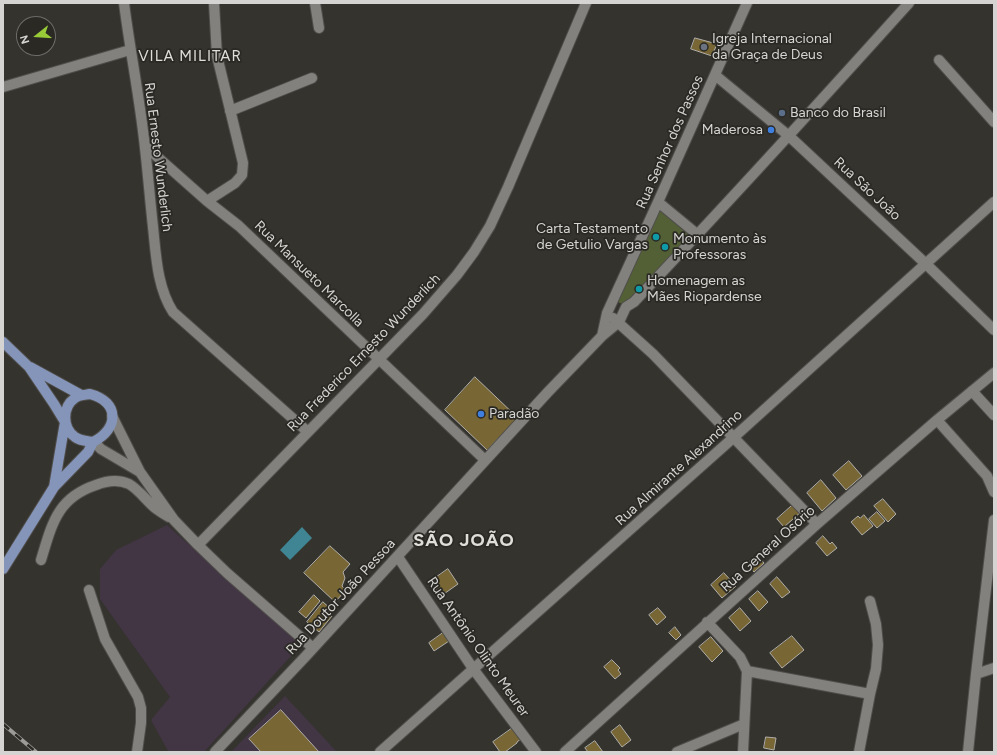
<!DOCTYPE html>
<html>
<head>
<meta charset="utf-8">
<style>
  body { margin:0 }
  #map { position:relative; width:997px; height:755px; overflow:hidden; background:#34332e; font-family:Figtree,sans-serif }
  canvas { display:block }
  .frame { position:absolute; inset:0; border:4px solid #d5d4d2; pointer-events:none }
  .north { position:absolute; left:16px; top:16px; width:40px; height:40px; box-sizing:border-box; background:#2a2924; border:1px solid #6e6d6a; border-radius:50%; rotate:253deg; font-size:11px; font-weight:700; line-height:16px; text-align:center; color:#d5d4d2 }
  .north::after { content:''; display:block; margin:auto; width:14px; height:18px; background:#98cb37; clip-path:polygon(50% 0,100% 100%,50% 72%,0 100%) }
</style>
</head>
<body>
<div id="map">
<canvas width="997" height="755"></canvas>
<div class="frame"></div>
<div class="north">N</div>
</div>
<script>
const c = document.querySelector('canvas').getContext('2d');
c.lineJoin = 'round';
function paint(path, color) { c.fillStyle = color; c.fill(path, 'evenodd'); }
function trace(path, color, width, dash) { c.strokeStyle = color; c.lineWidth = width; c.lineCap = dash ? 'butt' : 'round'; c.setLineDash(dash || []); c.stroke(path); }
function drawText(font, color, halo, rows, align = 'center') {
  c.font = font + ' Figtree,sans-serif'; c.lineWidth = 3.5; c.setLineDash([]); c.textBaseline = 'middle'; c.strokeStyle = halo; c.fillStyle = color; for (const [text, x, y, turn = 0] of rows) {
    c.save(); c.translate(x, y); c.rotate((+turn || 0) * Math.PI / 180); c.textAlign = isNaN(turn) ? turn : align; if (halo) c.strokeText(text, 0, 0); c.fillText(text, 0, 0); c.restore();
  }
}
const industrial = new Path2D(`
  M167,525L301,645L204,752H167L168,751L151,720L170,697L100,599V569L116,550Z
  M285,696L337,752H231Z`);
const green = new Path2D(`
  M659,203L697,235L626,306L614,300Z`);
const water = new Path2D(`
  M302,527L312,538L290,560L280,550Z`);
const building = new Path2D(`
  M695,38L717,44L712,56L691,49Z
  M475,377L518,418L487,450L445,410Z
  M849,461L862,476L846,490L833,475Z
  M821,480L836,498L822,511L807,493Z
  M883,499L896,514L888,522L874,506Z
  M795,503L802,511L784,527L777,519Z
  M877,512L885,521L877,528L869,519Z
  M864,515L873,526L862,535L851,522L858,516L860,518Z
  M823,536L830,544L832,542L837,548L827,556L816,543Z
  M330,546L350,564L343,572L345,578L342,586L346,590L335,602L304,573Z
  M757,555L764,563L754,572L747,564Z
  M448,569L458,584L441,596L431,581Z
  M724,573L736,586L722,598L711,585Z
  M777,577L790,592L782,598L770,584Z
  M758,591L768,602L759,611L749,599Z
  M314,595L320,601L306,618L299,612Z
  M323,602L331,609L328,613L332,616L319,632L307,622Z
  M658,608L666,617L657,625L649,615Z
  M740,608L751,621L740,631L729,618Z
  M675,627L681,635L676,640L669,633Z
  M443,633L449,641L434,651L429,643Z
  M792,636L804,650L782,668L770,653Z
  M711,637L723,651L712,662L699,647Z
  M612,660L620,668L618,670L621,674L615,679L604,667Z
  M281,710L319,752H261L249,739Z
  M620,725L631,740L622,747L611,732Z
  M514,727L522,738L517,742V743L505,752H500L493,742Z
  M766,737L776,738L774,750L764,748Z
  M595,741L603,752H588L585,748Z`);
const minor = new Path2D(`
  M124,3C130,51 140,99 145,148C148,174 150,200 153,227C156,255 157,287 173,312L308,432
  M315,3L319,28
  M939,60L994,122
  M715,75L789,136L926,264L994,330
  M3,87L130,50
  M230,111L312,78
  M145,146L207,201L239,226L485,460
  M207,201L235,183L242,175L243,163L217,56L214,3
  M658,202L698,235
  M613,318L653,354L817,524
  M602,336L607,313L658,202L747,3
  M972,391L994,415
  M112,416L140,472L174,520L198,545L227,573L313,648
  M937,420L987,476L994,492
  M96,441L98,446L101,449L140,472
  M198,545L423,314L457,275L474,252L490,226L508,187L586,3
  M398,557L474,670L536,752
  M41,560C52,524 57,498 96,485C106,481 118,479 129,484C138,489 146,500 154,507C159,511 164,514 169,517
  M89,590L105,639L138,697L141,708V723L137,752
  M707,622L740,657L747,671L870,694
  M976,674L994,668
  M215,752L305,657L548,392L602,336L619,322L626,307L634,302C727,204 818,104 909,3
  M380,752L733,438L994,202
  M565,752L817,524L937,420L994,373
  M677,752L744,724
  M743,752L747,671
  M859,752L870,694L876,669L878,645L876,624L870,601
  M968,752L976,674L994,520`);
const major = new Path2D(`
  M3,342L29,367L54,404L65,422L54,487
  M30,367L81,395
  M90,394C120,402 119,429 93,442C87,441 80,441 75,437C62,428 62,407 75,398C79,395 85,395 90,394Z
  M3,569L54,487L88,452L93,442`);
const rail = new Path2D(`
  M3,724L36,752`);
const markers = [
  [704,47,4,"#6b7280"],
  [782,113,4,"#5c6f8a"],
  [771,130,4,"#3f7fe0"],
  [656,237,4,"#0f9aa8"],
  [665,247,4,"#0f9aa8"],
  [639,289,4,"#0f9aa8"],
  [481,414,4,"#3f7fe0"]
];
const poiNames = [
  ["Igreja Internacional",712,39],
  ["da Graça de Deus",712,55],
  ["Banco do Brasil",790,113],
  ["Maderosa",763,130,"right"],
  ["Carta Testamento",648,229,"right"],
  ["de Getulio Vargas",648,245,"right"],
  ["Monumento às",673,239],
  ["Professoras",673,255],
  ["Homenagem as",647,281],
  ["Mães Riopardense",647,297],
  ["Paradão",489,414]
];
const streetNames = [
  ["Rua Senhor dos Passos",670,142,-66],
  ["Rua Ernesto Wunderlich",158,157,83],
  ["Rua São João",867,189,43],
  ["Rua Mansueto Marcolla",309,274,44],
  ["Rua Frederico Ernesto Wunderlich",364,353,-46],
  ["Rua Almirante Alexandrino",679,468,-42],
  ["Rua General Osório",768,549,-42],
  ["Rua Doutor João Pessoa",341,597,-47],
  ["Rua Antônio Olinto Meurer",478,647,55]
];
const neighbourhoodNames = [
  ["VILA MILITAR",190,57]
];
const districtNames = [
  ["SÃO JOÃO",464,541]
];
paint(industrial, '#423544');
paint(green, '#536035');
paint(water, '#3f8594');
paint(building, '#786734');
trace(building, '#b0aea9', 1);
trace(minor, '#504e4b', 12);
trace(major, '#504e4b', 12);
trace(minor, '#83817d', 10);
trace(major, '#8595ba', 10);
trace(rail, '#9c9b97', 4);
trace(rail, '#2a2924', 2.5, [8]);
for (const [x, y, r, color] of markers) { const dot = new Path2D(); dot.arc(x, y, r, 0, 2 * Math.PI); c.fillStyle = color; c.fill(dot); trace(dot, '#2a2924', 1.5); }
drawText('14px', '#d5d4d2', '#2a2924', poiNames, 'left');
drawText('14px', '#d5d4d2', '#2a2924', streetNames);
c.letterSpacing = '1px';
drawText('15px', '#e0ded9', '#2a2924', neighbourhoodNames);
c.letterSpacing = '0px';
c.letterSpacing = '1px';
drawText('bold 18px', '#e0ded9', '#2a2924', districtNames);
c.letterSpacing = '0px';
</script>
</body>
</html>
